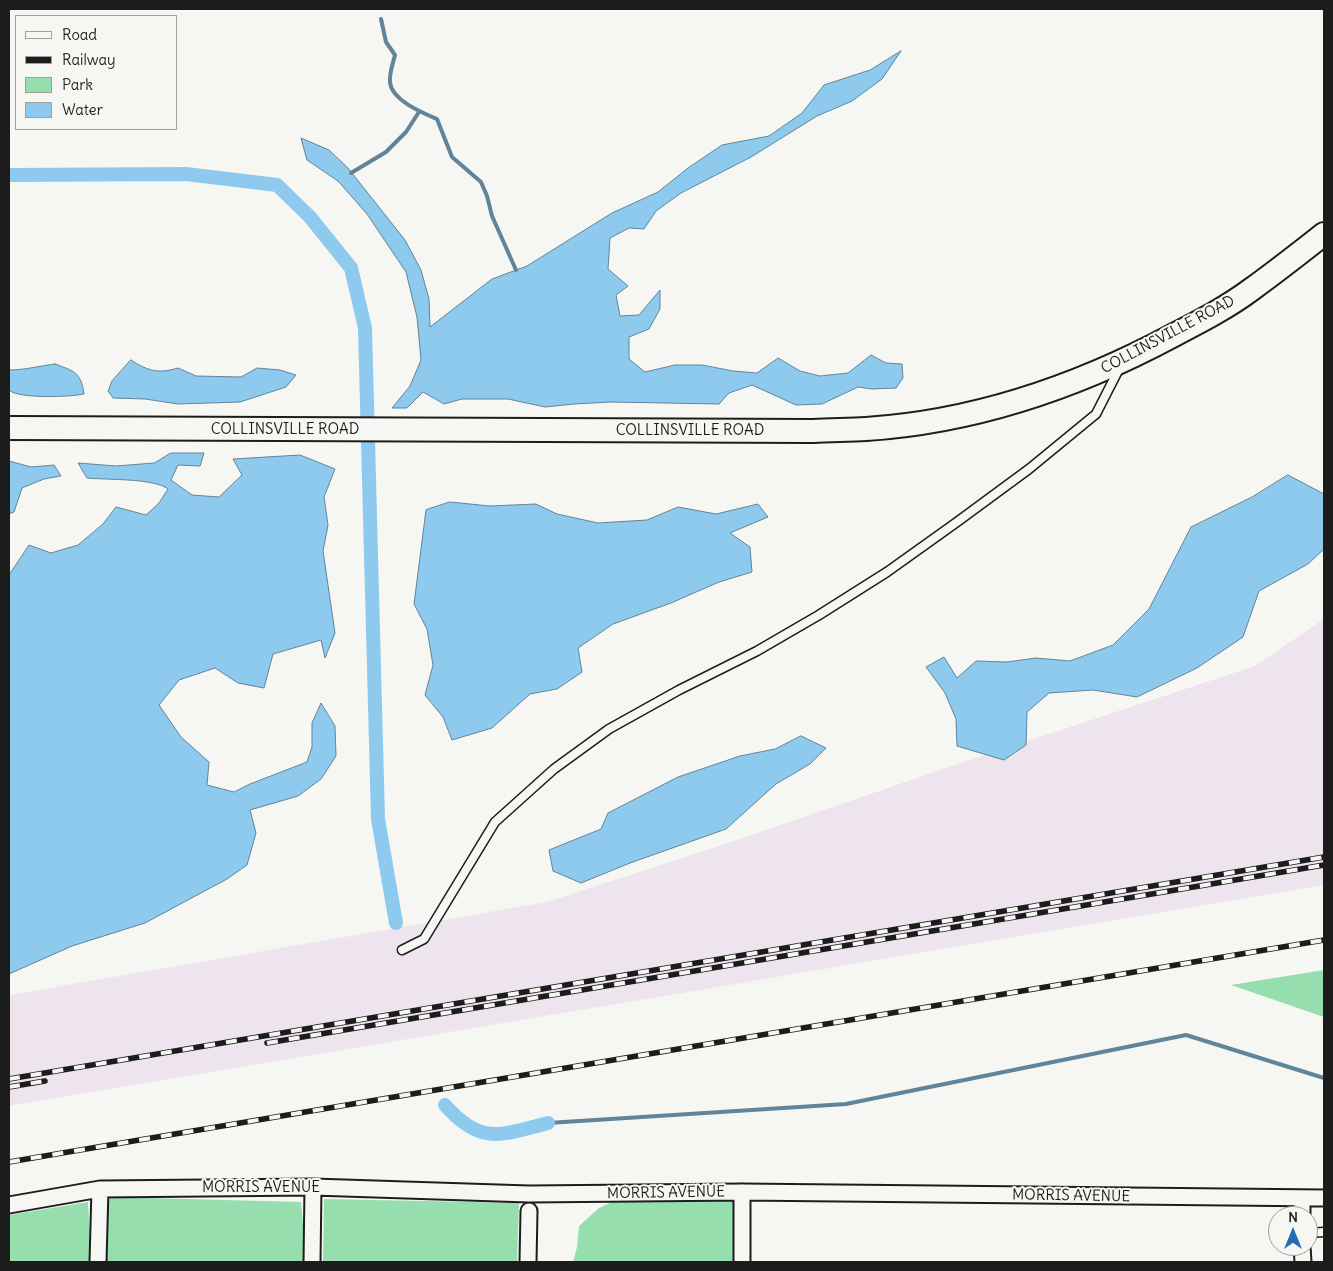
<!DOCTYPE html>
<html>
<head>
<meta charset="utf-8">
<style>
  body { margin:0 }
  #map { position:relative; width:1333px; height:1271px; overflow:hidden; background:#f6f6f2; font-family:Delius,sans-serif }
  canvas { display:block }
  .frame { position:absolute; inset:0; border:10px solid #1c1c1c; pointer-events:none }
  .legend { position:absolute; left:15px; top:15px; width:162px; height:115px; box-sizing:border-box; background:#f6f6f2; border:1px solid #9f9f9c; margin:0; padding:6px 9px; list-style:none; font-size:15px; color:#1c1c1c }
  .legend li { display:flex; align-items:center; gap:10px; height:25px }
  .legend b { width:25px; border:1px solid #9f9f9c }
  .north { position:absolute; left:1268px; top:1206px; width:50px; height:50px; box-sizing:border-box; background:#f6f6f2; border:1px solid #9f9f9c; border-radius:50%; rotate:0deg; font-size:14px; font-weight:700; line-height:20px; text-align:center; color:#1c1c1c }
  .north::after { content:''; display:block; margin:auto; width:18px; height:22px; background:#1f6fb2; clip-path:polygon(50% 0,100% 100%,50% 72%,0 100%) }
</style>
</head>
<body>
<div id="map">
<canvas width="1333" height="1271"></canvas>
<div class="frame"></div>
<ul class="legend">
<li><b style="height:6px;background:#f6f6f2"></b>Road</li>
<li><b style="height:6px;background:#1c1c1c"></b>Railway</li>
<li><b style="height:14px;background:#96dead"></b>Park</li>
<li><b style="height:14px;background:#8dcaee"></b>Water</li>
</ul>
<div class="north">N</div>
</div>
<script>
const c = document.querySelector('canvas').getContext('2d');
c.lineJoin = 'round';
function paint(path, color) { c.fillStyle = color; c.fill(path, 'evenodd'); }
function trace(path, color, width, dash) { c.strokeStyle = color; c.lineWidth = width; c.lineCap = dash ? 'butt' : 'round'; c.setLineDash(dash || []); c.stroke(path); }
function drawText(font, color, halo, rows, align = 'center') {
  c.font = font + ' Delius,sans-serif'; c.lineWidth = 4; c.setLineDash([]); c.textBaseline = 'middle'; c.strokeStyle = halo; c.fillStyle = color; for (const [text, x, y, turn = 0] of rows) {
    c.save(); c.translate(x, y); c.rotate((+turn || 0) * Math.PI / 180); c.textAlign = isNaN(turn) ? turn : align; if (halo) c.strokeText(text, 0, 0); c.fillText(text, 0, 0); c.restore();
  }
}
const built = new Path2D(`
  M1324,619V885L9,1106V995L547,902L719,846L949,767L1255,666Z`);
const green = new Path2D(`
  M1324,970V1017L1231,985Z
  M739,1192L735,1262H573L577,1247L579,1226L599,1208L625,1196Z
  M107,1197L301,1202L306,1258L303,1262H106Z
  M324,1199L519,1203L517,1262H323Z
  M88,1202L90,1239L89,1262H9V1215Z`);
const water = new Path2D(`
  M901,51L882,79L852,101L817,116L751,157L681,193L656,211L644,229L629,228L610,238L608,269L628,286L616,295L620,316L639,315L660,290V309L649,329L629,337V359L645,372L675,365H702L733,371L757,373L778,358L800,371L820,376L848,373L871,355L886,363L902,364L903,378L896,388L872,389L858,387L822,404L796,405L752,385L729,393L719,404L611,402L574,404L545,407L508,399H462L444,404L423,392L407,408H392L410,386L421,360L417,317L406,272L367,214L338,181L307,160L301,138L329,150L348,168L405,240L421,270L429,299L430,327L492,279L527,266L612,213L658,192L688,168L722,145L769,136L802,113L824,85L870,70Z
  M131,360C148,371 158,374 178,368L196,376L241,377L257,368L280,370L296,375L286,387L240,402L178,404L145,399L113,398L108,391L112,381Z
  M55,364C74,371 81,372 84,394C70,397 18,399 9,390V370C25,370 39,366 55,364Z
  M171,453H204L200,466L178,465L171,480L192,495L219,497L242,475L233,459L300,455L335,469L324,497L328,525L323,551L335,633L325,658L321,640L273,654L264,688L238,683L215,668L179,680L159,705L181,737L209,762L207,785L234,792L250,784L307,762L312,747V723L321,703L335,726L336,756L321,779L298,796L250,810L256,833L247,865L227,879L145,923L72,946L9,974V575L29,545L51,553L78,545L103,524L116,507L146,515L159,503L168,489C154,478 107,480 87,478L78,463L116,466L154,463Z
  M9,461L31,467L54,465L61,476L44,479L22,488L14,512L9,514Z
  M1288,475L1324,494V549L1308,564L1259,591L1243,637L1197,668L1137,697L1093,690L1049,693L1027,712L1026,745L1004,760L957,746L956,719L945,693L926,667L944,657L957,678L976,661L1007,662L1036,658L1070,661L1113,645L1149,609L1191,527L1252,497Z
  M450,502L490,506L536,504L557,514L598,523L647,520L678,507L716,514L758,504L768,517L730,533L750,547L752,572L719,582L671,603L613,624L578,648L582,672L557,689L530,694L492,728L452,740L443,717L425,695L433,665L427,629L414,604L426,510Z
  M801,736L826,748L810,764L776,784L726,829L630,863L581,883L553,871L549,850L601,829L608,813L678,777L740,756L775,749Z`);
const stream = new Path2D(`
  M381,19L386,42L395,55C393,63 389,74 390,82C391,100 423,113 437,119L452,157L481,182L487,196L492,216L516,270
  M351,173L386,152L406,132L419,112
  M548,1123L846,1104L1186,1035L1324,1078`);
const canal = new Path2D(`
  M9,175L186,174L277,185L310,217L351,268L365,328L378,819L396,923
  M445,1105C481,1146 501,1135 548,1123`);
const service = new Path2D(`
  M402,950L424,939L495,822L554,769L609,729L679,690L757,651L819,615L887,572L957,522L1029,469L1096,414L1120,367
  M1308,1233L1324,1232`);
const minor = new Path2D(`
  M1302,1198V1216
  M9,1205L100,1189L313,1187L529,1194L742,1192L1324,1198
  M1302,1246L1303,1262
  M98,1262L100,1189
  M312,1262L313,1187
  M528,1262L529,1211
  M742,1262V1192`);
const primary = new Path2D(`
  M9,428L813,431C830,430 848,430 866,429C974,422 1079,386 1174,335C1201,321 1228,307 1252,289C1277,271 1301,252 1324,234`);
const rail = new Path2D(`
  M267,1043L1324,865
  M9,1079L1324,857
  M9,1087L45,1081
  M9,1162L1324,940`);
const streetNames = [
  ["COLLINSVILLE ROAD",1168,335,-28],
  ["COLLINSVILLE ROAD",285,430],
  ["COLLINSVILLE ROAD",690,431],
  ["MORRIS AVENUE",261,1188],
  ["MORRIS AVENUE",666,1193,-1],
  ["MORRIS AVENUE",1071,1196,1]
];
paint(built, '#eee4ee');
paint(green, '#96dead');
paint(water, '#8dcaee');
trace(water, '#60849a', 1);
trace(stream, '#60849a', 4);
trace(canal, '#8dcaee', 14);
trace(service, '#1c1c1c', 11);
trace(minor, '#1c1c1c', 19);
trace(primary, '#1c1c1c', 26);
trace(service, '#f6f6f2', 8);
trace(minor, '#f6f6f2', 15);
trace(primary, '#f6f6f2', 22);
trace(rail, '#1c1c1c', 5.5);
trace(rail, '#f6f6f2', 4, [11]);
drawText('15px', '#1c1c1c', '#f6f6f2', streetNames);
</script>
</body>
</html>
